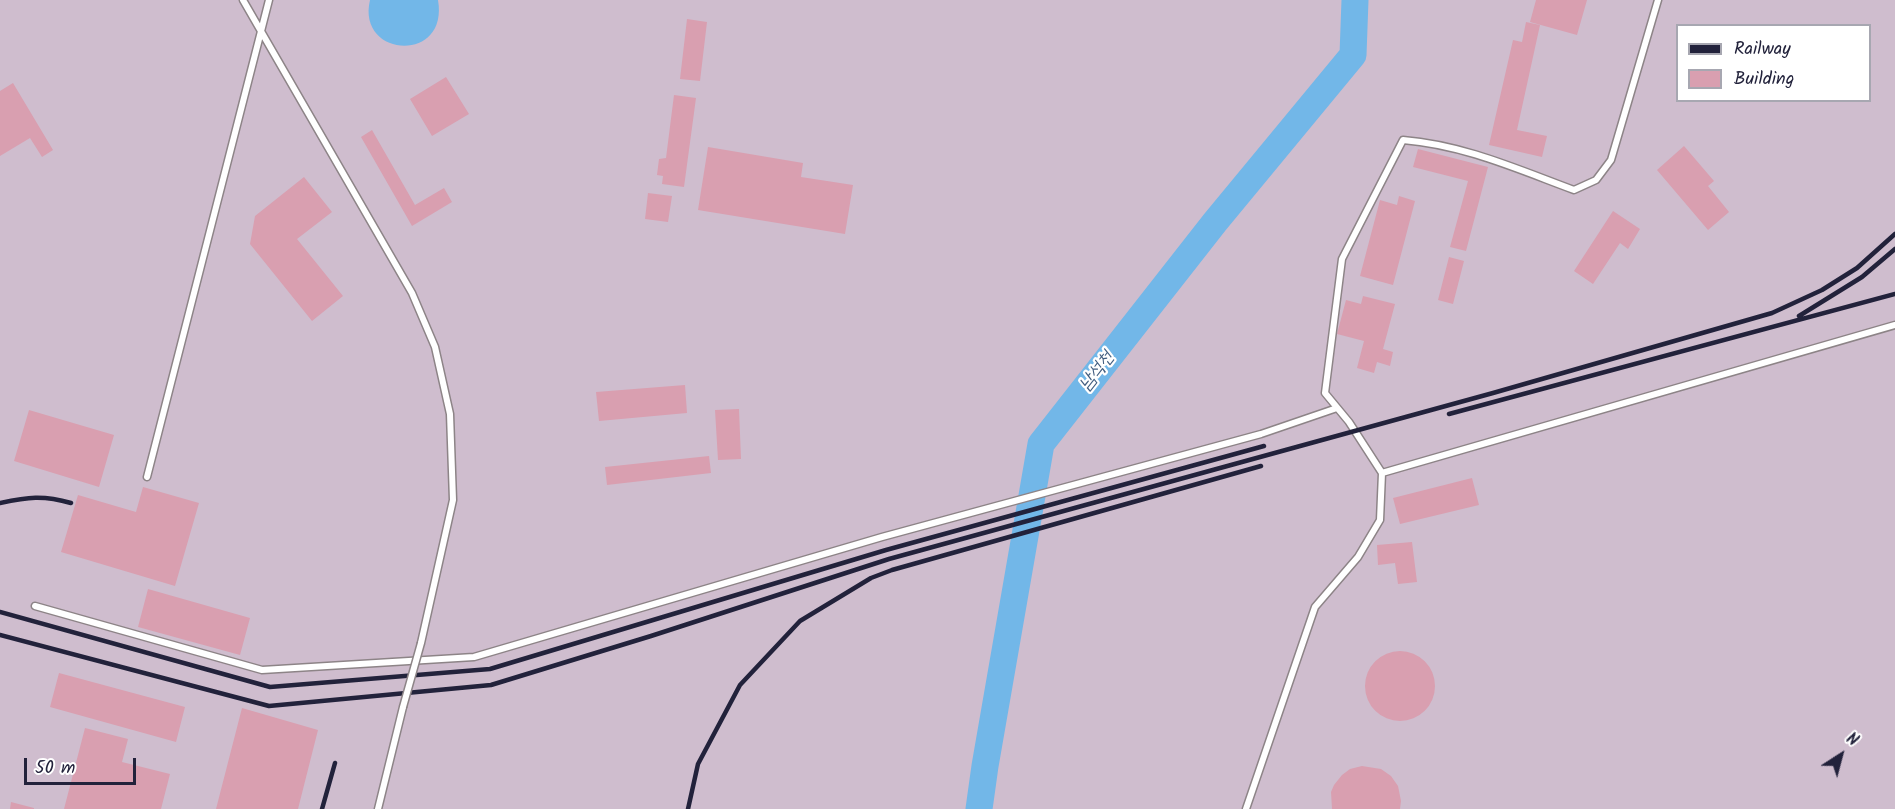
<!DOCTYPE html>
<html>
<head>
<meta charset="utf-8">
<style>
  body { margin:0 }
  #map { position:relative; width:1895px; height:809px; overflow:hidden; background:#f8e6d3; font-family:Kalam,sans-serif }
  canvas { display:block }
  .legend { position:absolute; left:1676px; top:24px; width:195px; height:78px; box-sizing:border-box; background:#fff; border:2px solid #a7a7b1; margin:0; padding:8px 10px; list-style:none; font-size:18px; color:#22223b }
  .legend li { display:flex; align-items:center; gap:12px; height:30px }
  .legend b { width:30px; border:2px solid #a7a7b1 }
  .north { position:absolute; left:1811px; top:725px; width:60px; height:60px; -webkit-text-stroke:4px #fff; paint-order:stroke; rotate:36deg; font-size:16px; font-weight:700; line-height:24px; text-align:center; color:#22223b }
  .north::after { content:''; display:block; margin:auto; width:21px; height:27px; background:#22223b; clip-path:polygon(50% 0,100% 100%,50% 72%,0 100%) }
  .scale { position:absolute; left:24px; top:758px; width:112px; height:27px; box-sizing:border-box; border:3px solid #22223b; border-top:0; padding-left:8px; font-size:18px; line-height:21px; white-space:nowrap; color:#22223b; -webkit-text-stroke:4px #fff; paint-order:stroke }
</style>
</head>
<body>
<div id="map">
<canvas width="1895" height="809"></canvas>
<ul class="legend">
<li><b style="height:8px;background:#22223b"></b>Railway</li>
<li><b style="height:16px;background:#d99fb0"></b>Building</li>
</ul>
<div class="north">N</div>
<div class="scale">50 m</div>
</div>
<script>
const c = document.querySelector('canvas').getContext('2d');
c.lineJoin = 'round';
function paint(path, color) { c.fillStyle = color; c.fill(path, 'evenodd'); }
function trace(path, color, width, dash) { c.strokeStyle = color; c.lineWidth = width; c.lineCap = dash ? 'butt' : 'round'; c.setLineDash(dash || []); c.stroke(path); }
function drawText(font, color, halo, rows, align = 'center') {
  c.font = font + ' Kalam,"Poor Story",sans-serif'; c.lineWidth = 4.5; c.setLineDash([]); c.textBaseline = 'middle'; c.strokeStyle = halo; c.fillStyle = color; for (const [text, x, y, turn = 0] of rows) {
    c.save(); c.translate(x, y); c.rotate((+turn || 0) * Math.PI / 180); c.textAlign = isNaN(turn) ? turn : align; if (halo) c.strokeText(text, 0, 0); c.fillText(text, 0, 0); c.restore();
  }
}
const industrial = new Path2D(`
  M0,0H1895V809H0ZM1678,26H1870V100H1678Z`);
const water = new Path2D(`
  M370,0H438C449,64 356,58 370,0Z`);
const river = new Path2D(`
  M979,809L985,766L1041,444L1215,222L1353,55L1355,0`);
const building = new Path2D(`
  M1536,0H1587L1577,35L1530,22Z
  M687,19L707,22L700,81L680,79Z
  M1526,22L1540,25L1517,130L1547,136L1542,157L1489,145L1513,40L1522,42Z
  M446,77L469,114L432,136L410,99Z
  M13,83L53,150L42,157L30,138L0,156V91Z
  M674,95L696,98L684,187L662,184L663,176L657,175L659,159L666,158Z
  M372,130L415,205L444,188L452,202L412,226L361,137Z
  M1684,146L1714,181L1708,186L1729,212L1708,230L1657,170Z
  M708,147L803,163L801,177L853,185L845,234L698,210Z
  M1418,149L1488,167L1466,251L1450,247L1468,181L1413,167Z
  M304,177L332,212L297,239L343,296L312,321L250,244L255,216Z
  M648,193L672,196L668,222L645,219Z
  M1399,196L1415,201L1393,285L1360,276L1380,200L1397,205Z
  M1613,211L1640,229L1628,249L1620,243L1593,284L1574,271Z
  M1449,257L1464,261L1453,304L1438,300Z
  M1363,296L1395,304L1383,349L1393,352L1390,366L1377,362L1374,373L1357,368L1364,341L1337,334L1346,300L1361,304Z
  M685,385L687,413L599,421L596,392Z
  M739,409L741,459L718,460L715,410Z
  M29,410L114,435L99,487L14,461Z
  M709,456L711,473L607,485L605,467Z
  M1472,478L1479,505L1400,524L1393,498Z
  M143,487L199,503L175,586L61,552L78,495L136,512Z
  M1412,542L1417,582L1398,584L1395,563L1378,565L1377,545Z
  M148,589L250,618L240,655L138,627Z
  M1365 686a35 35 0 1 1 70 0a35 35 0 1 1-70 0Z
  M59,673L185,707L176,742L50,707Z
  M242,708L318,730L298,809H216Z
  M85,728L128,739L122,762L170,774L161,809H64Z
  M1362,766L1381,769L1391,776L1398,786L1401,801L1400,809H1332L1331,792L1334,785L1342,775L1350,769Z
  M11,802L34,808V809H10Z`);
const service = new Path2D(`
  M243,0L412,293L435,347L450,414L453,500L421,643
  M1382,473L1895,325
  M147,477L269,0
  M35,606L262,670L474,657L882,537L1261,434L1337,408
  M378,809L403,707
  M1246,809L1315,607L1358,557L1380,520L1382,473L1349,422L1325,393L1342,259L1403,140C1464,145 1517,169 1574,190L1596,180L1611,160L1658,0`);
const rail = new Path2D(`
  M1799,316L1862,277L1895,249
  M1449,414L1895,294
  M0,503C28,497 43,495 71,503
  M0,612L270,687L490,669L886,550L1264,446
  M0,635L269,706L491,685L651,636L889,559L1493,393L1772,313L1822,290L1857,268L1895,234
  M322,809L335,763
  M688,809L698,764L740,685L800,621L871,578L892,570L1261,466`);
const serviceBridge = new Path2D(`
  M403,707L421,643`);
const waterNames = [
  ["남석천",1098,372,-52]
];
paint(industrial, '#cfbdce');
paint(water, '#72b7e8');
trace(river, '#72b7e8', 27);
paint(building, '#d99fb0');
trace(service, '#8d8487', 9);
trace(service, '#fff', 6);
trace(rail, '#22223b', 4.5);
trace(serviceBridge, '#8d8487', 9, []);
trace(serviceBridge, '#fff', 6);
drawText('italic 18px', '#425e80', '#fff', waterNames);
</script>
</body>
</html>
